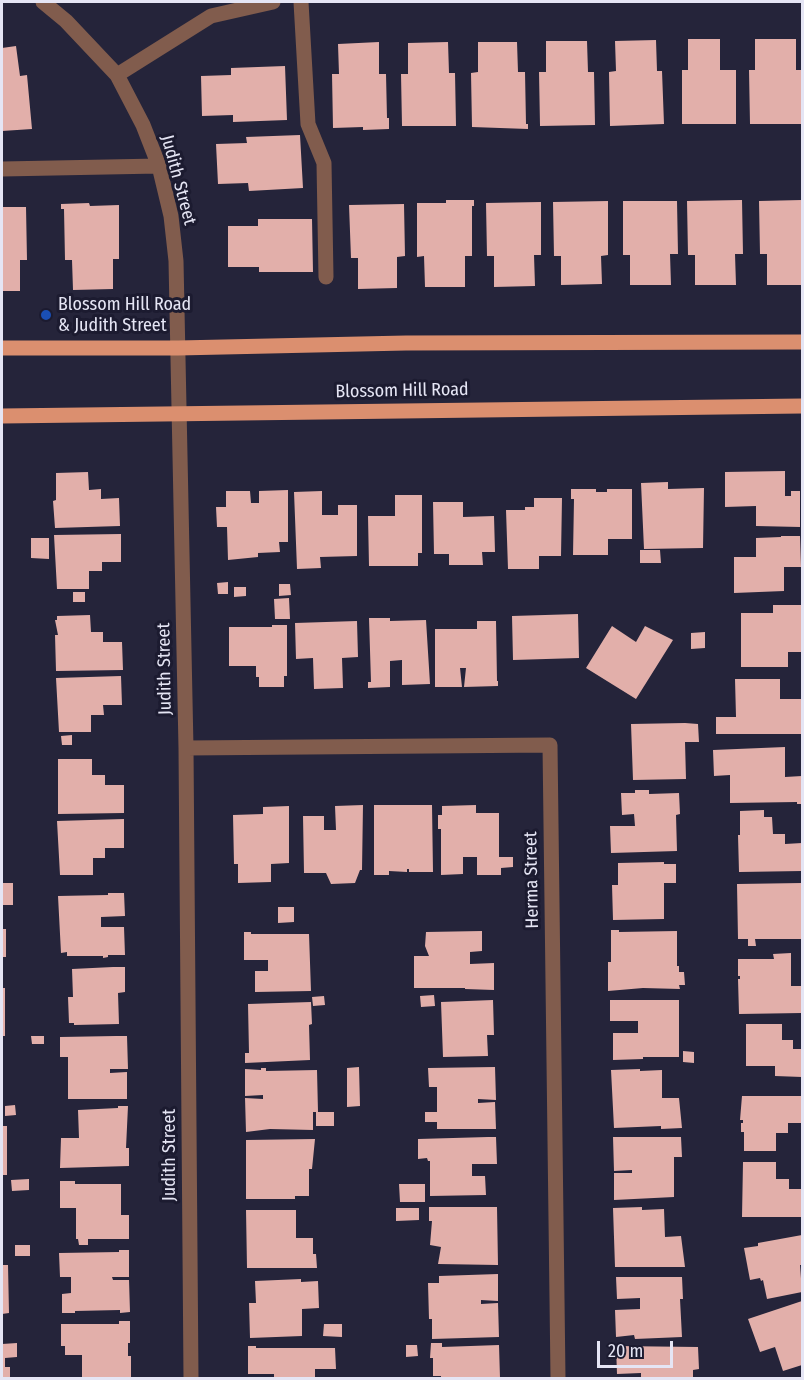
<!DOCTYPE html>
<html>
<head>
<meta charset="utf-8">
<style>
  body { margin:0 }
  #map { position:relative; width:804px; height:1380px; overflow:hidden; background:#25243a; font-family:"Fira Sans Condensed",sans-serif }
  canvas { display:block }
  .frame { position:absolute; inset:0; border:3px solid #e5e5f4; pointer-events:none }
  .scale { position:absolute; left:597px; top:1341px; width:76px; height:27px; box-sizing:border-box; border:3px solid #e5e5f4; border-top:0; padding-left:8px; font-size:18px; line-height:21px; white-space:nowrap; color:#e5e5f4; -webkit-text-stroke:4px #1c1b30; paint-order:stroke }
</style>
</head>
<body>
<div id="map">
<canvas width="804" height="1380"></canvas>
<div class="frame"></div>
<div class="scale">20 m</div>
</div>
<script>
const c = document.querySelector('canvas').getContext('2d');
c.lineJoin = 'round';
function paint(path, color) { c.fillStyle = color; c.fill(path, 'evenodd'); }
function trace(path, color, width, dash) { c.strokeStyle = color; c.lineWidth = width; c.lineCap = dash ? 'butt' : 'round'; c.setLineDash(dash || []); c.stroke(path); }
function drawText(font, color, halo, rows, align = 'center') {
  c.font = font + ' "Fira Sans Condensed",sans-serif'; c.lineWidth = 6; c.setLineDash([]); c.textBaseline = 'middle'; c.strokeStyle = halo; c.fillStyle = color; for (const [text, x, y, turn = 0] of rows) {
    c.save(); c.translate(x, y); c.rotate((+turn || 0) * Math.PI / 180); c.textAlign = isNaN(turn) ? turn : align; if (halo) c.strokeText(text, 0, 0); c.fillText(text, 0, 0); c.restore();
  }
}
const building = new Path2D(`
  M688,39H720V70H736V124H682V70H688Z
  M755,39H796V70H802V124H750L749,70H755Z
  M656,40L657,71H662L664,124L610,126L609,72L616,71L615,41Z
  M546,41H587L588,72H594L595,125L540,126L539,72H546Z
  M379,42V74H386L387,118H389V129L363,130V127L333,128L332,74H339L338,44Z
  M448,42L449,73H455L456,126H402L401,74H408V43Z
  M478,42H517L518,72H525L526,124H528V129L472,127L471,73L478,72Z
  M16,46L20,76L27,75L32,129L2,131V48Z
  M285,66L287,120L233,122V115L202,116L201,76L231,75V68Z
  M300,135L303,188L249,191L248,183L218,184L216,144L247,143L246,137Z
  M446,200H474V206H472V256H465V287H425L424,256L417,257V203H446Z
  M742,200L743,254H735L736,285H695V255H688L687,201Z
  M802,200V285H767V254H760L759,201Z
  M608,201V255L601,256L602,284L561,285V256H554L553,202Z
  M623,201H677L678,254H670L671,285H630V255H623Z
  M541,202V255H534L535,286L494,287V256H487L486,203Z
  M89,203L90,206L119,205V259H113V289L73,290L72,260H65L64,209H61V204Z
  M404,204L405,256L397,257V288L358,289V258H351L349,205Z
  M2,207H26L27,260H20V291H2Z
  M258,219H312L313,272H259V267H228V226H258Z
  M785,471V496H791V491H800V527L756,526V506L725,507V472Z
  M88,472L89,490L101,489V499L119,498L120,526L55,528L53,501L56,500V473Z
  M668,482V489L704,488L703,548L644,549L641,483Z
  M571,489H596V492H607V489H632V539H608V555H573L574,499H571Z
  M288,490V542H279L280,552L258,553V557L228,560L227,527H217L216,507H226V491H250L251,503H259V491Z
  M322,491V515H338V505H357V556L320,557L321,568L297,569L294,492Z
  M395,495H422V553H418V566H369L368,516H395Z
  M534,498H562L561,556H539V569H508L506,510H525V507H534Z
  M433,502H463V517L494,516L495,552H482L483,565H449V554H434Z
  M121,534V562H102V571H89V589H57L54,535Z
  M781,536H800L801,567H784V591L734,593V557H756V538L781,537Z
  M31,538H49V559L31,558Z
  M640,550H660L661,563H640Z
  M228,582V594H218L217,583Z
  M279,584H290L291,595L279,596Z
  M234,587H246V596L234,597Z
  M73,592H85V602H73Z
  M289,598L290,619H275L274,599Z
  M773,605H802V652H788V667H741V613H773Z
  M578,614L579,658L513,660L512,616Z
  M90,615L91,632H103V642H122L123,670L56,671L55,635H58L55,620H57V616Z
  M369,618H390V621L426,620L430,684L402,685V660L390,661V687L368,688V682H371Z
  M357,621L358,657L342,658L343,688L314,689L313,658L296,659L295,623Z
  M477,621H496L497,681H498V686L464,687L466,668H460L462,687H435V629H477Z
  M272,625H287V676H284V687H259V677H256V666H229V627H272Z
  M612,626L636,642L645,626L673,640L636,699L586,668Z
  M705,632V648L691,649V633Z
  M121,676L122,705H103L104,715H91V732H59L56,678Z
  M735,679H780V699H802V734H716V717H736Z
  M685,723L698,724L699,742H685L686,779L633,780L631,724Z
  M72,735V745H62L61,736Z
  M785,747V777L802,776V804H797V802L730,803V775L714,776L713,750Z
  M58,759H92V775H105V785H124V813L58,814Z
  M635,790H649V794L679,793L680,814L676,815L677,851L611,853L610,826H635L634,814L622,815L621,793H635Z
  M363,805L362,870H360L355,883L331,884L326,873H304L303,816H324V830H336L335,806Z
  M374,805H432L433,872H409V869H407V872L389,871V875H374Z
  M476,805V813H499V857H513V867L501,868V875H477V857H463V874L441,875V829H438V815H442V806Z
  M289,806V863L271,864V882L238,883V864H234L233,815L263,814V807Z
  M764,810V817H772L773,834H785V844L802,843V871L739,872L738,835H740V811Z
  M124,819V848H105V858H93V875H60L57,821Z
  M664,862V864H676V883H664V919L613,920L612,885H618V863Z
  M2,883H13V905H2Z
  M802,883V939H755L756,946H748V939H738L737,884Z
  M108,893H124L125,916L101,917V927H124L125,955H108V957L103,958V956H67V952L61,953L58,896L108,895Z
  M278,907H294V922L278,923Z
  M2,929H6V957H2Z
  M611,930H619V932L677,931V966H679V972H684L685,985H679L680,989L643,988L608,991V962H611Z
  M482,931V951L470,952V964L494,963V990L465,989V988H414V956H429L425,946L426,932Z
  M244,932H251V934H309L311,991L255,992V971H268V960H244Z
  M791,953V986H802V1013L739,1014L738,979H740V976H738V959H774L773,954Z
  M113,967H125V992L118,993L119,1024L74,1025V1023H69L68,997H73L72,969Z
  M2,988H5V1036H2Z
  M434,995L435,1006L421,1007L420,996Z
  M324,996L325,1005L313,1006L312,997Z
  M493,1000L494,1035H487L488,1056L443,1057L441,1002Z
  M610,1000H679V1057H643V1059L613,1060V1033H638V1021H610Z
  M311,1002L312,1024L309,1025L310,1060L245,1063V1053H249L248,1004Z
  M746,1024H782V1040H793V1049H802V1077L775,1076V1066H746Z
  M31,1036H44V1044H32Z
  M116,1036H127L128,1069H110V1073L127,1072V1099H68V1057H60V1037Z
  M683,1051L694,1052V1063L683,1062Z
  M359,1067L360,1106L347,1107V1068Z
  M495,1067L496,1100L478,1099V1103L495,1102L496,1129H437V1122H425V1112H437V1087H429L428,1068Z
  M261,1068H266V1071L317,1070L318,1112H313V1130L270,1129L246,1132L245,1098L263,1099V1095L245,1096V1069L261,1070Z
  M640,1069V1071L662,1070V1098H679L682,1128L661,1129V1126L614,1128L611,1070Z
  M742,1096H802V1123H788V1133H776V1151H744V1132H741V1123H743V1120H740Z
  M15,1105L16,1115L5,1116V1106Z
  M118,1106H128L126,1148H129V1166L60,1168L61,1138H79L78,1110L118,1108Z
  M316,1112H334V1126H316Z
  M2,1126H7V1175H2Z
  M488,1137H496L497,1164H472V1176H485L486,1195L430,1196V1161H428L427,1158L418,1159V1139Z
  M613,1137H681L682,1157H674V1197L614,1200V1173H632V1170L614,1171Z
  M315,1139L312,1169H309V1196H295V1199H246V1140Z
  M743,1162H776V1179H789V1189H802V1217H742Z
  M29,1179V1190L12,1191L11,1180Z
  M60,1181H75V1184H121V1215H129V1239H88V1245H79L78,1239H76V1208H60Z
  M399,1184H425V1202H400Z
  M429,1207H497L498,1265L438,1264L441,1247L430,1245L432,1221H429Z
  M642,1207V1210L664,1209L665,1237L681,1236L685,1267H615L613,1208Z
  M396,1208H419V1220L396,1221Z
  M246,1210H296V1238H313V1254H316L317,1268H247Z
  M802,1235V1265H800L802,1292L767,1299L763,1280L761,1281L760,1278L750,1280L744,1248L758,1246V1243Z
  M15,1245H30V1256H15Z
  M119,1250H129V1277H112L113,1280H129L130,1312L120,1313V1310L75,1311V1313H62V1294L71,1293V1277H60L59,1253L119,1252Z
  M2,1265H8L9,1313L2,1314Z
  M498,1274V1301L481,1300V1304L498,1303L499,1337L432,1339V1319H429L428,1283H439V1276Z
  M616,1277H682L683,1299H680L682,1337L635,1339L634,1335L616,1337L615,1310L640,1309V1298L617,1299Z
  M301,1279V1282L318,1281L319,1308L302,1309V1336L250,1338L249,1303H256L255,1281Z
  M802,1301V1365L783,1371L775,1347L760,1352L748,1319Z
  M119,1321H130V1343H128V1356H131V1378H82V1355H65V1346H61V1324H119Z
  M324,1324H342V1337L323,1336Z
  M17,1343V1357L5,1358V1367H10V1377L2,1378V1344Z
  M431,1343H442V1347L499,1345L500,1378H441V1376H433V1358H430Z
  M406,1345H417L418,1356L406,1357Z
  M248,1346H256V1348H335L336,1369H315V1378H274V1374H248Z
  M616,1346L698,1347L699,1369L693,1370V1378H641V1373L617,1374Z`);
const minor = new Path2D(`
  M43,2L66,21L117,75L143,125L159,166L171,216L176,261L186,748L191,1378
  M301,2L308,124L324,163L326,277
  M117,75L211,16L273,2
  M2,169L159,166
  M186,748L550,745L558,1378`);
const major = new Path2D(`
  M2,348H178L406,343L802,342
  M2,416L802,406`);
const markers = [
  [46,315,6,"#1a4fb4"]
];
const streetNames = [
  ["Judith Street",178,180,75],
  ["Blossom Hill Road",402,391,-1],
  ["Judith Street",165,669,-91],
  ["Herma Street",532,880,-91],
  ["Judith Street",170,1155,-90]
];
const poiNames = [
  ["Blossom Hill Road",58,305],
  ["& Judith Street",58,326]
];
paint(building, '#e2afaa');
trace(minor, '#815c4d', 15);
trace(major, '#db8f6f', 15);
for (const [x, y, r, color] of markers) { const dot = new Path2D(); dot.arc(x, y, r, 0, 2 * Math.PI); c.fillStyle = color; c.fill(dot); trace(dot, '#1c1b30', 2); }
drawText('18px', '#e5e5f4', '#1c1b30', streetNames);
drawText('18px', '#e5e5f4', '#1c1b30', poiNames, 'left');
</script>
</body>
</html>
